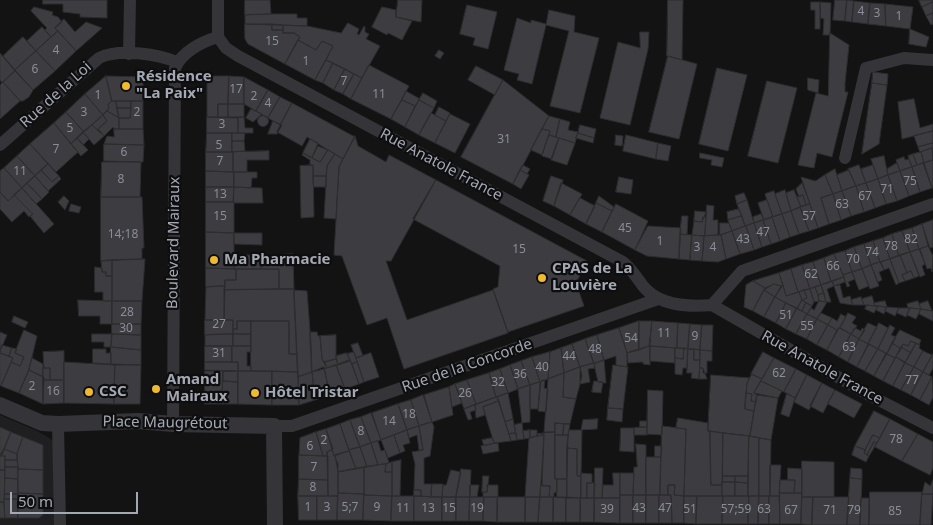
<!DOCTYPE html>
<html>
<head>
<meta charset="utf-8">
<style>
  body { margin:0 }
  #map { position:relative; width:933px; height:525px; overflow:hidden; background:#131314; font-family:"Noto Sans",sans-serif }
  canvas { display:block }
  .scale { position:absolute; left:10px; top:492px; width:128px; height:22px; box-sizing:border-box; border:2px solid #a4a8b4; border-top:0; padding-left:6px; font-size:15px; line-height:18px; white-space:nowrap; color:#a4a8b4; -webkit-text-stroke:4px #0e0e0f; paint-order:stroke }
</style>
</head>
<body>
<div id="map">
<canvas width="933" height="525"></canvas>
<div class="scale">50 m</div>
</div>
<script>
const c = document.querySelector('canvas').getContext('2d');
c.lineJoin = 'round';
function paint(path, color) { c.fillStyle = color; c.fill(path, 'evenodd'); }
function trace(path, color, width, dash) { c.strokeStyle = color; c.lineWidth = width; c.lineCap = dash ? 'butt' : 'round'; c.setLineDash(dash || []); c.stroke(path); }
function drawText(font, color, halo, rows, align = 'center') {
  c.font = font + ' "Noto Sans",sans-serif'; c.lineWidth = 4.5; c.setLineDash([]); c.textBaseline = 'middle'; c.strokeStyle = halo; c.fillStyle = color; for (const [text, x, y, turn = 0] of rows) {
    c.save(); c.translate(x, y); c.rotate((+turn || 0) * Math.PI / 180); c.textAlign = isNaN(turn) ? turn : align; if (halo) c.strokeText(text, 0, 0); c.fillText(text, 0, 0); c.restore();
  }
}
const built = new Path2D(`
  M0,415L37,431L51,439L54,444V525H0Z`);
const building = new Path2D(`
  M43,0H107V18L80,17V14L63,12V4H43Z
  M245,0H270L271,14L245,15Z
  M398,0H422L421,22L396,17Z
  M668,0H683L682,60L667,56Z
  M835,0H847L845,21L833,20Z
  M847,0L854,1L852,22L845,21Z
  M919,0H933V2L922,7Z
  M854,1L870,3L868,24L852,22Z
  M811,2H820V29H815V10H811Z
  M820,2L831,3L830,35H823L824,19L821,18Z
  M933,2V13L926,16L922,7Z
  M870,3L885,4L886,26L868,24Z
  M885,4L913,7L910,29L886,26Z
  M467,5L497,12L488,49L473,45L475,38L460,34Z
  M34,7L53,12L52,15L58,17L62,22L55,28L58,31L51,37L45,30L47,28L31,11Z
  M382,7L396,10V17L412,21L402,40L388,33L387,35L372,27Z
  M549,10L575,16L574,32L599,38L580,113L550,106L569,31L546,25L532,84L517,80L519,74L504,70L517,18L531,23V20L546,24Z
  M933,13V24L931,25L926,16Z
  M271,14H297V18H307V26L245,24V15Z
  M64,19L75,32L86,22L102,28L76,51L55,28Z
  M348,23L359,29L357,34L359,35L364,26L365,27V32L369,34L366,39L380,46L362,78L326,60L333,46L322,41L316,50L298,40L300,37L294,33H283V25L307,26L341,33Z
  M245,24H272V30H283V33H294L300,37L285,64L248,44L245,39Z
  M272,24L283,25V30H272Z
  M42,27L51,37L36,51L27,41Z
  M910,29L929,37L926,47L909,44Z
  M58,31L76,51L55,71L36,51Z
  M640,32H649L648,49L630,125L600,118L618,42L640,48Z
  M830,33L849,45L845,83V92H848L832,157L817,153L814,168L798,165L816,93L828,96Z
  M23,37L36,51L15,70L3,56Z
  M298,40L316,50L322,41L333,46L315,80L285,64Z
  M439,50L444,53L440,59L435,56Z
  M36,51L55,71L33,90L15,70Z
  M0,53L15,71L2,83L0,80Z
  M668,56L697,64L679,139L649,132Z
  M326,60L333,63L323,83L315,80Z
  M333,63L345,69L334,90L323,83Z
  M369,65L409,86L391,119L351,99Z
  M476,66L503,80L495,95L468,80Z
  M717,68L747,75L728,151L699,144Z
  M345,69L354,74L343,94L334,90Z
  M15,71L33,90L29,97L23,101H20L3,82Z
  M873,72L888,74L887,85L872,83Z
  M354,74L362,78L351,99L343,94Z
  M106,76L143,77V101H112Z
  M106,76L112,101L108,105L109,108L103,115L85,94Z
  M211,76H229L228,104H218V117H207V80Z
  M229,76L244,77V104H228Z
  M244,77L268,90L256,111L244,104Z
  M808,78L819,80L818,93L808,90Z
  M503,80L549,116L513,184L461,157Z
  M767,81L797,88L778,163L748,156Z
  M3,82L20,101L0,119V85Z
  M872,83L887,85L879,144L862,154Z
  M268,90L280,97L268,118L256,111Z
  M406,91L420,99L415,106L402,100Z
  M423,93L437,101L434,108L419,100Z
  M85,94L103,115L84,132L66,112Z
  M280,97L292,103L280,125L268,118Z
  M914,99L920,128L933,124V131L902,139L898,102Z
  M402,100L415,106L405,127L391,119Z
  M419,100L434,108L419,135L405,127Z
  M112,101H116L119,118L107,111L109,108L108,105Z
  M116,101H131V108H117Z
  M131,101H143V129H119V118H130Z
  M292,103L355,137L343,159L307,137L302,146L277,132Z
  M218,104H228V117H218Z
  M228,104H244V117H228Z
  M439,107L450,113L446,121L435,115Z
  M117,108H131L130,118H119Z
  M251,109L262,114L253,122L246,118Z
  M107,111L119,118V129H114L113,127L104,136L98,129L107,121L103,115Z
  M66,112L84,132L71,144L54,123Z
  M431,113L446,121L435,143L419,135Z
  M450,114L470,124L455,153L435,143Z
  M103,115L107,121L97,130L92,125Z
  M257.5 121a5.5 5.5 0 1 1 11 0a5.5 5.5 0 1 1-11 0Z
  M549,116L560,119L556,137L549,135L550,131L542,129Z
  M207,117L238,118V133H207Z
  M244,117L245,128H253V133H238V118Z
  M560,119L570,122L568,130L578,132L575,143L556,137Z
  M273,121L282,125L277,134H268Z
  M54,123L78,152L56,172L30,144Z
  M92,125L104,136L94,145L83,132Z
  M580,125L596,129L594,138L578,133Z
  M114,129H143L144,145L104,144L107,136L114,137Z
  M542,129L550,131L542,155L531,150Z
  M933,131V143L918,147L914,136Z
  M83,132L89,139L83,145L77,138Z
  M207,133H232V152H206Z
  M232,133H245L244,141H232Z
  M578,133L594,138L593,143L576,138Z
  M549,135L559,138L552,159L542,156Z
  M616,135L623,136L622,146L615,145Z
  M626,135L658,143L656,159L623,151Z
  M355,136L358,146L386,162L389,155L436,180L391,261H386L407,320L493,290L508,333L404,369L387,318L367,325L342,256L334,255L339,167Z
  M77,138L88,150L81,156L71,144Z
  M559,138L575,143L567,165L551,160Z
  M310,139L318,143L312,158L303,153Z
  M232,141H244L245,151L232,152Z
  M658,143L671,146L668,161L656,159Z
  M933,143V151L932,148L920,152L918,147Z
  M30,144L48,164L35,176L17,156Z
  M104,144L144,145L143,162L104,161Z
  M318,146L328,150L320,162L312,158Z
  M932,148L933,160L924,163L921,152Z
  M328,150L335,154L327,166L326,176H313V165L310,166V160L302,155L303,153L320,162Z
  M269,151V160H247V172H233V152Z
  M206,152H233V172L206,171Z
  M921,152L924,163L917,165L913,154Z
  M700,153L724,158L722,167L711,165L712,160L700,158Z
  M335,154L343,159L339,167L336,219L324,218L327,166Z
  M913,154L917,165L912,167L908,156Z
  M17,156L35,176L22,188L4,168Z
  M884,156L888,175L878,179L871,159Z
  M904,157L905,160L909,159L912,167L900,171L896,160Z
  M933,160V188H932L924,163Z
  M102,162H141L140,197H101Z
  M897,163L900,171L888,175L887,169Z
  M923,163L932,188L920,192L912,167Z
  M48,164L59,176L52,182L41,170Z
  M313,165L314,217L301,218L300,166Z
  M523,165L530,169L527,174L520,170Z
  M859,165L866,183L856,186L848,169Z
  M873,165L878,179L866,183L861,169Z
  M912,167L920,192L909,196L900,171Z
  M4,168L22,188L8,201L0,192V171Z
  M835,169L842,191L833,194L825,175Z
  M41,170L52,182L59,176L61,179L48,191L35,176Z
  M520,170L529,175L521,189L513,184Z
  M849,170L856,186L842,191L837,175Z
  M206,171L234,172V187H206Z
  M900,171L909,196L897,201L888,175Z
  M234,172H257V178H252L251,188L234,187Z
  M825,175L833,194L821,198L829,224L818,228L801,177L815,181Z
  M888,175L897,201L886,204L878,179Z
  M35,176L49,192L42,199L27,183Z
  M313,176H326V187H314Z
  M551,176L563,180L554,206L543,201Z
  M619,177L633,180L631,194L616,192Z
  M878,179L886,204L875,208L866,183Z
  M436,180L587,261L576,283L584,306L508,332L493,289L498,287L500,266L413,219Z
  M27,183L42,199L36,204L22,188Z
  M561,183L582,194L570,215L554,206Z
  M802,183L810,204L806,205L803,195L799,197L796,189Z
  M866,183L875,208L864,212L856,186Z
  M856,186L864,212L851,216L842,191Z
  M206,187H234L233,202H206Z
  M234,187L262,188L263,203H234Z
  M22,188L54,224L44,233L30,216L33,214L14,195Z
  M785,190L791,211L782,214L775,194Z
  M794,190L801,207L791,211L786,193Z
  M774,191L782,214L773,217L765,194Z
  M842,191L851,216L841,220L833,194Z
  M0,192L8,201L14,195L33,214L29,217L24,211L12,222L0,209Z
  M744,193L747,200L737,204L735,196Z
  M833,194L841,220L829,224L821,198Z
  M803,195L806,205L801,207L797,197Z
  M64,196L69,201L65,210L58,202Z
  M599,196L614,207L612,211L596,203Z
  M101,197H142L144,248H142V259L101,261Z
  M580,198L595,206L586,224L570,215Z
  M747,200L754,223L745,226L737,204Z
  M767,200L773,217L764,220L758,203Z
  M206,202H234V233L206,232Z
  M596,203L612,211L602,232L586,224Z
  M71,204L81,207L79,213L69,211Z
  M616,204L648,221L635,250L602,232Z
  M810,204L818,228L809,231L800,207Z
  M707,205L714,206L713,220H718V235L705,236Z
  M800,207L809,231L799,234L791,211Z
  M739,209L742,216L728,220L727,212Z
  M695,211L706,212L702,222L694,221Z
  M791,211L799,234L790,237L782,214Z
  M761,214L764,220L754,223L753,217Z
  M782,214L790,237L780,241L772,217Z
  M682,216H688L687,235L680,234Z
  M742,216L745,226L732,231L728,220Z
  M703,217H706L705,236L692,235L694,221L702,222Z
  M772,217L780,241L771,244L763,220Z
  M763,220L771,244L762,247L754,223Z
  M933,220V247L930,248L922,224Z
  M720,223H729L732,231L720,235Z
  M754,223L762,247L754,250L746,226Z
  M922,224L928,246L919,249L912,228Z
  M648,226L681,228L679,259L647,256L635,250Z
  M746,226L754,250L740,254L732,231Z
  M912,228L919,249L910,252L902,231Z
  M732,231L740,254L726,259L721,235Z
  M902,231L910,252L899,256L892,234Z
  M206,232L234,233V269L206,268Z
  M234,233H262V245L234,244Z
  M680,234L692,235L690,260L679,259Z
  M892,234L899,256L890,259L883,238Z
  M692,235L704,236L702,261L690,260Z
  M718,235H721L726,259L718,262L702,261L704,236Z
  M883,238L890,259L880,262L873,241Z
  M873,241L880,262L871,265L864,244Z
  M864,244L871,265L862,269L854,247Z
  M928,246L933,256L932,272L931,268L927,269L920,249Z
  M854,247L862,269L852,272L845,251Z
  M919,249L925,264L922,266L925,275L920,277L910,252Z
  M845,251L852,272L843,275L834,254Z
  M910,252L919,276L914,278L911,271L907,273L900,255Z
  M293,254L294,289H279V269H261V260L278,261L279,255Z
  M834,254L844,277L831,282L824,258Z
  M234,255H261V269H234Z
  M900,255L907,273L902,275L905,281L899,283L890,259Z
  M824,258L831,282L821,285L813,262Z
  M142,259H145L142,301H112V260Z
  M890,259L899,283L896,285L889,268L884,270L881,262Z
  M112,260V276H106V272H102L101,261Z
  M813,262L821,285L810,289L802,265Z
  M880,262L884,270L879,272L882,280L878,282L871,265Z
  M802,265L810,289L798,292L791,269Z
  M871,265L879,286L870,289L862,269Z
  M95,267L102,268V272H106V276H112V301H103V292H95Z
  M206,268L236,269V280H225V286L206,287Z
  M236,269H279V289L224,290L225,280H236Z
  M791,269L798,292L786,296L779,273Z
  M862,269L869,286L859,290L852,272Z
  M911,271L914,278L905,281L902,275Z
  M852,272L855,279L848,282L850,286L847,287L843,275Z
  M779,273L783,285L781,286L774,284L765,288L753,281Z
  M844,277L845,282L834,286L832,281Z
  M753,281L765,288L753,311L744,307L746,285Z
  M832,281L834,286L827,289L831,302H826L821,285Z
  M774,284L781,286L775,297L764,290Z
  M783,285L786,296L799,292L802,300L797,309L775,297Z
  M821,285L824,293L818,295L815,287Z
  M840,285L843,298L850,296L853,305L840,303L834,286Z
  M225,286L224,320H205L206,287Z
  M815,287L818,295L819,301L814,302L810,289Z
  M294,289L297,354H289V321H237V329H233V320H224V290Z
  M810,289L814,302L812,306L802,300L807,298L804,290Z
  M294,290L307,291L311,344L312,372L298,377Z
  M764,290L775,297L764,317L753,311Z
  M804,290L807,298L802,300L799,292Z
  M824,293L826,302L819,301L818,295Z
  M872,296L875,306L864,305L862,299Z
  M775,297L786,303L776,323L764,317Z
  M861,297L864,305H853L851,300Z
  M78,300L112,301V324H100V316H79Z
  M802,300L806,303L802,311L797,309Z
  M112,301H142L141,324H112Z
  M819,301L827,302L817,319L807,314L811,308L814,310Z
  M885,301L887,307L875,306L874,303Z
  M918,301L921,309L908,308L907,304Z
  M928,301L932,311L921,309L919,304Z
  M786,303L797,308L786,329L776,323Z
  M806,303L812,306L807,314L802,311Z
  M867,305L875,306H878L874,313L865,309Z
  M878,306L887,307L884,314L876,310Z
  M887,307L898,308H899L895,316L885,311Z
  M797,308L807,314L796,334L786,329Z
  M899,308H910L906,317L897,313Z
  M910,308L921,309L916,319L907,315Z
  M921,309L933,311V321L919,314Z
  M821,313L832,318L828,325L817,319Z
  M848,313L856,317L852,323L857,326L851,334L840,328Z
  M807,314L817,319L807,339L796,334Z
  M841,314L846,317L840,328L837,330L828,325L832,318L837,321Z
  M14,316L28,322L25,328L12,322Z
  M817,319L828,325L817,345L807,339Z
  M205,320H233V334L205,335Z
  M237,321H251V334H233V329H237Z
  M251,321H289V354H297L298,372L251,371Z
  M639,321H652L649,346L639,350Z
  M639,321V350L627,353L619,328Z
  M652,321L678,323L677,348L650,346Z
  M678,323L690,324L688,349L677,348Z
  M868,323L877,327L868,344L859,339Z
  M879,323L888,328L878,349L868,344Z
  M112,324H141V335L112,334Z
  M690,324L702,325L700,350L688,349Z
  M702,325H713L712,351L700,350Z
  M828,325L837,330L827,350L817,345Z
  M890,325L895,328L891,335L896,337L887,354L878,349Z
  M619,328L627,353V367L616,365V356L604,360L597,335Z
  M839,328L851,334L839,357L827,350Z
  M855,328L861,331L862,328L865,330L859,339L851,334Z
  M24,330L37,336L29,370L19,393L1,386L11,362L20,366L24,357L15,353Z
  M900,330L921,340L919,345L911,341L908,346L903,344L901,349L892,343Z
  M0,332L7,335L0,351Z
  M310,332H317L318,336H320L322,359L327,368L312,372Z
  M92,334H112L111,347H104V342H92Z
  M112,334L141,335V350L111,347Z
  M233,334H251V346H233Z
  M233,334V346H205V335Z
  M851,334L859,339L848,362L839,357Z
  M336,335V359L325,362L322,359L320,336Z
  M597,335L604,360L594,364L585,339Z
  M585,339L594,363L580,367L572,344Z
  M859,339L868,344L857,367L848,362Z
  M911,341L916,343L911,353L901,347L903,344L908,346Z
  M358,343L363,356L356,358L351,345Z
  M892,343L901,349L895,358L887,354Z
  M916,343L920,345L919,348L923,351L914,367L905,363Z
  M572,344L580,367L564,373L561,348Z
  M869,344L878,349L865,371L857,367Z
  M2,345L12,348L9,356L0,353Z
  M205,346H232V362H205Z
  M232,346H251V352H247V366H251V371H238V362H232Z
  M650,346L675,348V363L650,361Z
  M650,346V365L643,364V362L628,363L627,353Z
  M111,347L141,350V365L111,364Z
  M901,347L911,353L905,363L896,357Z
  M12,348L17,349L15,353L24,357L20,366L11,362L13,358L9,356Z
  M561,348L564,373L548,379L550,352Z
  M675,348H684L683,359L675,358Z
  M684,348L688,349L687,368H683L682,375L675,374V358L683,359Z
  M93,349H106V353H111V364L93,363Z
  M688,349H694V360H700L699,379L691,378L692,373H687Z
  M694,349L700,350V360H694Z
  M878,349L886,353L874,376L865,371Z
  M700,350L712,351V361H707V373H703V368H700Z
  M64,351V380H50V368H44L43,352Z
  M923,351L932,355L923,372L914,367Z
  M354,352L357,362L352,364L347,354Z
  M550,352L548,379L540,382L532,357Z
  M763,352L774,358L762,379L751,374Z
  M0,353L13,358L1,386L0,385Z
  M347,353L350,361L338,365L336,356Z
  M371,353L379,377L364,382L356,358Z
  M887,354L895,358L883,381L874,376Z
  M933,354V368L929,375L923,372Z
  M532,357L540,382L530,385L521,361Z
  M896,357L905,362L893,386L883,381Z
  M32,358L43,364V377L29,370Z
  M774,358L796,369L784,392L761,381Z
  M336,359L338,365L327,368L325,362Z
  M350,360L359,384L345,389L336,365Z
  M604,360L606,383L598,382L594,364Z
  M521,361L530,385L518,389L510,365Z
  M64,362L115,365L114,404L64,403Z
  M205,362H238V371L205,370Z
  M357,362L364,382L359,384L352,364Z
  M594,363L595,368L588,369L590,382L580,384V367Z
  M905,363L914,367L901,390L893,386Z
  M115,365H141L140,404H114Z
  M336,365L345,389L330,395L324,369Z
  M510,365L518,389L508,393L500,369Z
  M613,365L628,367L623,409L608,408Z
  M324,367L330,395L315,400L312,372Z
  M580,367L582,376L576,399L563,397L564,373Z
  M914,367L923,372L911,395L901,390Z
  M43,368H50V380H43Z
  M700,368H703L707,379H699Z
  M500,369L508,393L496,397L489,373Z
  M796,369L807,375L795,398L784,392Z
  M29,370L44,377L43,404L19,393Z
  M205,371H223L222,404H205Z
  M238,371V382L223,381V372Z
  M238,371H272V405L238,404Z
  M272,371L298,372L299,405H272Z
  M312,372L315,400L299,405L298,377Z
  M923,372L932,377L920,400L911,395Z
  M489,373L496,397L476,404L467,380Z
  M564,373L563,397L576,399L570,424L555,423V432H544L548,379Z
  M752,374L762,379L754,393L757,395L756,402L751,401L752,394L746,393L747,383Z
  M711,375L750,378L747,383L745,409L754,411L750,436L708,431Z
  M807,375L822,383L809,410L794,402Z
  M932,377L933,397L929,405L920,400Z
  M43,380H64V403L43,404Z
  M467,380L476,404L464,409L455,384Z
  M545,380L544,388L548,389L546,412L538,411L541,381Z
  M223,381L238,382V404H222Z
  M594,381L603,382L601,393L592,392Z
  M761,381L782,391L778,398L754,393Z
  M540,382L538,409H530V385Z
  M822,383L835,390L823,413L810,406Z
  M455,384L462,403L452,407L449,387Z
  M530,385V422L522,423L518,389Z
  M449,387L453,415L432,422L424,395Z
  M648,390L663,391L662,435L647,434Z
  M835,390L862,404L854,418L828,404Z
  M508,393L513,419L505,422L497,397Z
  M746,393L752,394L751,401L756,402L754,411L745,409Z
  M787,393L795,398L789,417L781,414Z
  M423,395L432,422L419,426L411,400Z
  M757,395L778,398L771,440L750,436Z
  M497,397L499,401L483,407L485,415L476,418L475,405Z
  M411,400L419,426L407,430L398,404Z
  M499,401L511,441L494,443L483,407Z
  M398,404L407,430L381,440L372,413Z
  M475,405L476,410L470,412L472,419L468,420L464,409Z
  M608,408L623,409L622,422L607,420Z
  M874,411L890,419L880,438L873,435L865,450L855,446Z
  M371,413L381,440L371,443L361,417Z
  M361,417L371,443L360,447L350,420Z
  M678,418L708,423V431H710L711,485H722V496H684L686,429L676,428Z
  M513,419L516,433L509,434L505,422Z
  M598,419L597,429L581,430L583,420Z
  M890,419L918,434L902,461L875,447Z
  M350,420L360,447L349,450L340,424Z
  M640,421H647V427H640Z
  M432,422L434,427L430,456L424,458V484H432L431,497L421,496V490H414L415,464L412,452L423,450L419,426Z
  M522,423L524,439L517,440L514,425Z
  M555,423L564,424L563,435H555Z
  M340,424L349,451L334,456L326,429Z
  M564,424H570L568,435H563Z
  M419,426L423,450H419L417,435L409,438L407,430Z
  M662,426L686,429L684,496L674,495L675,485H668V495H660Z
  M0,427L11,432L2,455L0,454Z
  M647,427V435H634V428Z
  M621,428H634V452L620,451Z
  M326,429L333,449L327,452V456H323L316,432Z
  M407,430L410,443L403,445L405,451L400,453L394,435Z
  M530,430H537V436L530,438Z
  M530,430V438L524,439L523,431Z
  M569,430H582L581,476H577V449L567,448Z
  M710,431L723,433L722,485H711Z
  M11,432L23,437L17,454L4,449Z
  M316,432L323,456L299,455L300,438Z
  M555,432V479H557V492L554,493V497H549L550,486H542L544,435L537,436V434Z
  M516,433L517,440L511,441L509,434Z
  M723,433L749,436L748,476H723Z
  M918,434L933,442V468L930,475L902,461Z
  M394,435L400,453L388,458L381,440Z
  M544,435L540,497H525L529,438Z
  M555,435H568L567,479H555Z
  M873,435L880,438L877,443L874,442L867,455L864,453L865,450Z
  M749,436L759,438V496H748Z
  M23,437L43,445V470L18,469L17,454Z
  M492,438L494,443L484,446L482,440Z
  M759,438L771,440L770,496H759Z
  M378,441L381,451L385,450L389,463L378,465L371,443Z
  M874,442L877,443L869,456L867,455Z
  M371,443L378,465L367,467L360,447Z
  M498,443L499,451L483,454L481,446Z
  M636,444L646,445V495H633L634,467H637Z
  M655,446H662L661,457H655Z
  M855,446L866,450L864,453L869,456L866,462L852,455Z
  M360,447L367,467L356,469L349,450Z
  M567,448L577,449V476H581V498L567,497Z
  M4,449L17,454V460H5V456H0Z
  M332,450L338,464V496H328L327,452Z
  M349,451L356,469L338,472L335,455Z
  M299,455L328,456V480L299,479Z
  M0,456H5V470H0Z
  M646,457H661L660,495H646Z
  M5,460H17L18,467H5Z
  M401,460L400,496H392V462Z
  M802,461L834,462V497H802Z
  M392,462V472H385L386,464Z
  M386,464L385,472H392V496L364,495V467Z
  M770,465H781L779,496H770Z
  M5,467H18V479L5,478Z
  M364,467V494L338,493V472Z
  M595,468H603L602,498H594Z
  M788,468L802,469V493H794L795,480H788Z
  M851,468L862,469V479L850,478Z
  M18,469L43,470V494L18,493Z
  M461,469L471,470L470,497H456Z
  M0,470H5L4,502H0Z
  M451,470L461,472L456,497H442L443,485H446Z
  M581,473L592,474V483H587V498H581Z
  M613,473H620V498H602L603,485H613Z
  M620,473H634L633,495H620Z
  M483,476H489L487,492H482Z
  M723,476H735V482H723Z
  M735,476H748V483L735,482Z
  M5,478L18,479V494H5Z
  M850,478L862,479L860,525H847Z
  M299,479L328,480V496H298Z
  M557,479H567V497H557Z
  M780,480H795L794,493H780Z
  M933,480V494H922L925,482L930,486Z
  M722,482H735V496H722Z
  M735,482L748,483V496H735Z
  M587,483H595L594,498H587Z
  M432,484H443L442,497H431Z
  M470,485H479L477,497H470Z
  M487,485H498V497H483V492H487Z
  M541,485L550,486L549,497H540Z
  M668,485H675L674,495L684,496V523H672L671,495H668Z
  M414,490H421V496H414Z
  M870,492H922L920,525H869Z
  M18,493L43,494V515L39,518H18Z
  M338,493L364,494L363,520H337Z
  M780,493H802L801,524H780Z
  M5,494H18V499H5Z
  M922,494H933L931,525H920Z
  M364,495L392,496L391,521L363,520Z
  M620,495H633V523H620Z
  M633,495H646V523H633Z
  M646,495H659V523H646Z
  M659,495H671L672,523H659Z
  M298,496H317V520H299Z
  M317,496H338L337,520H317Z
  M392,496H414V521H391Z
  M414,496L442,497V521H414Z
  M684,496H697L696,524L684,523Z
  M697,496H723L722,524H696Z
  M723,496H749L748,524H722Z
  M749,496H759L758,524H748Z
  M759,496H769V524H758Z
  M769,496H779L780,524H769Z
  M442,497H456V521H442Z
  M456,497H470L469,521H456Z
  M470,497H484L483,521H469Z
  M484,497H497V522L483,521Z
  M498,497H525V522H497Z
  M526,497H540L538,522H525Z
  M540,497H553V522H538Z
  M554,497L566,498V522H553Z
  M802,497H813L812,525L801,524Z
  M813,497H849L847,525H812Z
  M566,498H580V522H566Z
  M581,498H594V522H580Z
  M595,498H620V523L594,522Z
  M861,498H869V525H860Z
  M4,499H18V518H5Z
  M0,502H4L5,518H0Z`);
const minor = new Path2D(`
  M218,37L226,48L238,56L623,262C632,269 636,277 643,286C659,306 688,307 712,305
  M129,54L130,0
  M0,145L99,58C119,48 157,54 177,62
  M845,158L866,68L904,58L933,60
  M712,305L871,396L933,428
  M712,305L742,271L933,204
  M58,424L60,525
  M173,424L175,68C182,52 201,42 218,37V0
  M274,426H292L658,299`);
const tertiary = new Path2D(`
  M0,405L42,423L58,424L138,421L173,424L274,426L275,525`);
const markers = [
  [126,86,5,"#efb930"],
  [214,260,5,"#efb930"],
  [542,278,5,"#efb930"],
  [156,389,5,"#efb930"],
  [89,392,5,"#efb930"],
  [255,393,5,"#efb930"]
];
const numberNames = [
  ["4",861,12],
  ["3",877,14],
  ["1",899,17],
  ["15",272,42],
  ["4",56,51],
  ["1",306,62],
  ["6",35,70],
  ["7",344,82],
  ["17",236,90],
  ["11",379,95],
  ["1",98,96],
  ["2",254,97],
  ["4",268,104],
  ["3",84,113],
  ["2",137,113],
  ["3",222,125],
  ["5",70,129],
  ["31",504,140],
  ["5",219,146],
  ["7",56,150],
  ["6",124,153],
  ["7",220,162],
  ["11",20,172],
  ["8",121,180],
  ["75",910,182],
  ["71",887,190],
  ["13",220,195],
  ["67",865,197],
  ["63",842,205],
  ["15",220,217],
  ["57",809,217],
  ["45",625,229],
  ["47",763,233],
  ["14;18",123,235],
  ["43",743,240],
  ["82",911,240],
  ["1",660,242],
  ["78",891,247],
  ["3",697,248],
  ["4",713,248],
  ["15",519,250],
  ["74",872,253],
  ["70",853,260],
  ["66",833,267],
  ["62",811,275],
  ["28",127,313],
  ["51",786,316],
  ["27",219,325],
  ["55",807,327],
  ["30",126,329],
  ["11",664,334],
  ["9",695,337],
  ["54",631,339],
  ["63",849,348],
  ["48",595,350],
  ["31",219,354],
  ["44",569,357],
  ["40",542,368],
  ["62",779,374],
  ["36",520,375],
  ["77",912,381],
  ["32",498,383],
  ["2",32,387],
  ["16",53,392],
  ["26",465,394],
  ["18",409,415],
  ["14",389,422],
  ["8",361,432],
  ["78",896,440],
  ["2",324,441],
  ["6",310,447],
  ["7",314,468],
  ["8",313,488],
  ["1",308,508],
  ["3",327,508],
  ["5;7",350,508],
  ["9",377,508],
  ["11",403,509],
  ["13",428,509],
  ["15",449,509],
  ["19",477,509],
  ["43",639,509],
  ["47",665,509],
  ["39",607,510],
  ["51",690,510],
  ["57;59",736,510],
  ["63",764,510],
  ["67",791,511],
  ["71",830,511],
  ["79",854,511],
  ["85",895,512]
];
const poiNames = [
  ["Résidence",136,77],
  ["\"La Paix\"",136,94],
  ["Ma Pharmacie",224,260],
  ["CPAS de La",552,269],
  ["Louvière",552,286],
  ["Amand",166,380],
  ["Mairaux",166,397],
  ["CSC",99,392],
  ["Hôtel Tristar",265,393]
];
const streetNames = [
  ["Rue de la Loi",56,95,-42],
  ["Rue Anatole France",441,165,28],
  ["Boulevard Mairaux",174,243,-89],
  ["Rue de la Concorde",467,366,-19],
  ["Rue Anatole France",822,368,29],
  ["Place Maugrétout",165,423,1]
];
paint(built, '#1f1f21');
paint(building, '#3d3d41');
trace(building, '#2d2d30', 1);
trace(minor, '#343439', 12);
trace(tertiary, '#343439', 16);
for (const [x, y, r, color] of markers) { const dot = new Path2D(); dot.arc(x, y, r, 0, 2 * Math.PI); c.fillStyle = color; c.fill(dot); trace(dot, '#0e0e0f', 2); }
drawText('12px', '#8a8d97', null, numberNames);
drawText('bold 15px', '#a4a8b4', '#0e0e0f', poiNames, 'left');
drawText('15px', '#a4a8b4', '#0e0e0f', streetNames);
</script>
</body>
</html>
